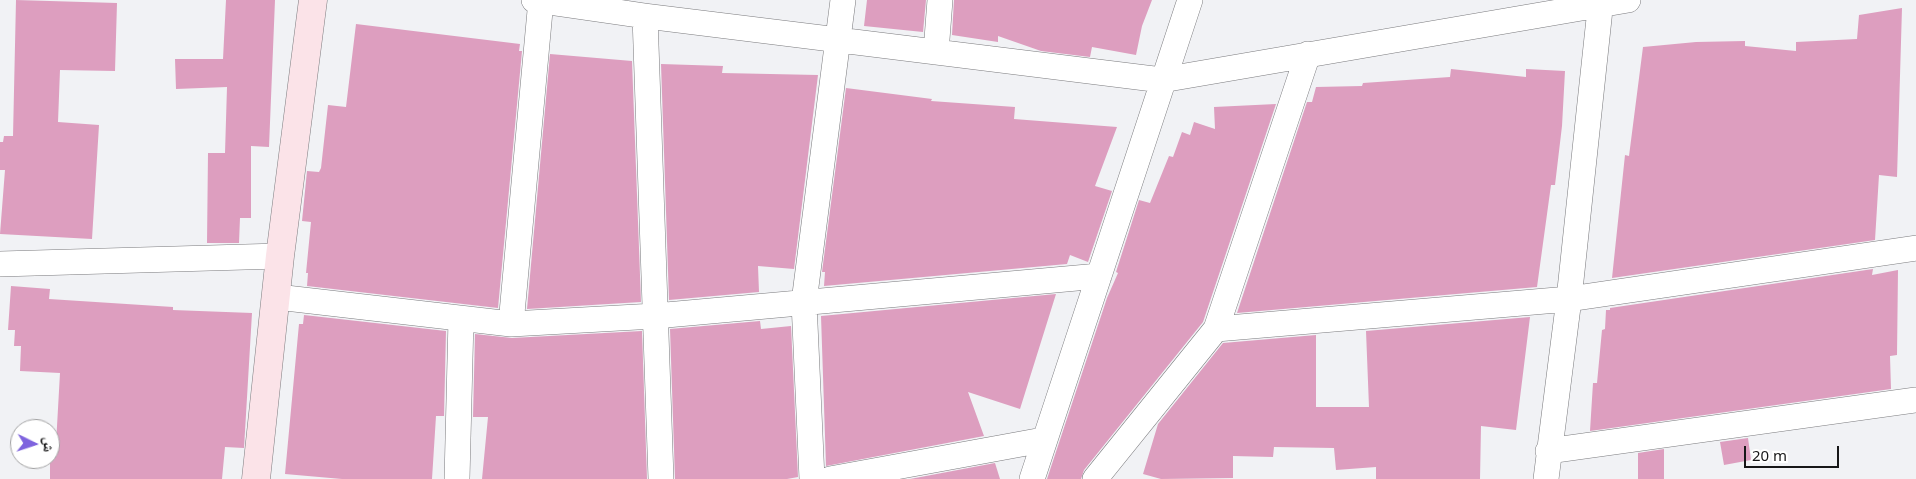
<!DOCTYPE html>
<html>
<head>
<meta charset="utf-8">
<style>
  body { margin:0 }
  #map { position:relative; width:1916px; height:479px; overflow:hidden; background:#f1f2f5; font-family:"Noto Sans","Noto Naskh Arabic",sans-serif }
  canvas { display:block }
  .north { position:absolute; left:10px; top:419px; width:50px; height:50px; box-sizing:border-box; background:#fff; border:1px solid #a2a2a3; border-radius:50%; rotate:94deg; font-size:14px; font-weight:700; line-height:20px; text-align:center; color:#171718 }
  .north::after { content:''; display:block; margin:auto; width:18px; height:22px; background:#7e63de; clip-path:polygon(50% 0,100% 100%,50% 72%,0 100%) }
  .scale { position:absolute; left:1744px; top:446px; width:95px; height:22px; box-sizing:border-box; border:2px solid #171718; border-top:0; padding-left:6px; font-size:15px; line-height:18px; white-space:nowrap; color:#171718; -webkit-text-stroke:4px #fff; paint-order:stroke }
</style>
</head>
<body>
<div id="map">
<canvas width="1916" height="479"></canvas>
<div class="north">ش</div>
<div class="scale">20 m</div>
</div>
<script>
const c = document.querySelector('canvas').getContext('2d');
c.lineJoin = 'round';
function paint(path, color) { c.fillStyle = color; c.fill(path, 'evenodd'); }
function trace(path, color, width, dash) { c.strokeStyle = color; c.lineWidth = width; c.lineCap = dash ? 'butt' : 'round'; c.setLineDash(dash || []); c.stroke(path); }
const building = new Path2D(`
  M16,0L117,3L115,71L60,70L58,122L99,125L92,239L0,234L5,170H0V142H3L4,136H13Z
  M226,0H275L269,147L251,146V218H240L239,243H207L208,153H225L227,87L176,89L175,59H223Z
  M867,0H926L923,32L864,26Z
  M954,0H1152L1142,26L1136,55L1092,47L1090,57L1041,51L998,36V42L952,35Z
  M1902,8L1897,177L1879,175L1875,240L1612,278L1625,155L1629,156L1643,47L1696,42L1745,41V46L1796,51V42L1857,39L1859,15Z
  M356,24L520,44L519,51H522L498,308L307,286L308,273H306L311,222L302,221L307,171L319,172L321,168L328,105L346,107Z
  M550,54L632,61L641,302L527,309Z
  M661,64L723,66L722,73L818,75L794,269L758,266L759,292L669,300Z
  M1451,69L1526,77V69L1565,71L1562,126L1555,185H1551L1537,287L1237,313L1307,102H1312L1316,87L1362,86L1363,83L1450,77Z
  M846,88L932,99L931,101L1015,107L1014,119L1117,127L1095,186L1112,191L1088,262L1070,255L1067,264L824,286L825,272H822Z
  M1276,104L1203,322L1084,470L1081,479H1047L1107,298L1118,273L1116,272L1139,200L1150,203L1169,156L1173,157L1182,132L1190,135L1194,122L1215,129L1214,107Z
  M1873,269L1872,275L1898,270L1897,355L1890,356L1891,389L1590,431L1593,383H1597L1602,330L1605,329L1606,310H1610V308Z
  M11,286L50,289L49,299L173,307V310L252,313L244,448L225,447L222,479H50V444H56L60,373L20,371L21,346H14L15,330H8Z
  M1056,294L1020,409L968,392L984,436L826,466L821,316Z
  M304,315L446,331L444,416H436L432,479H342L285,474L299,324H303Z
  M1530,317L1516,430L1481,426L1480,479H1376V467L1336,470L1334,448L1274,447L1273,457L1233,456V478L1161,479L1143,474L1158,424L1223,343L1316,335V407H1369L1366,331Z
  M760,321L761,329L791,326L798,477L787,479H675L670,329Z
  M642,331L647,479H482L488,417H473L475,334L512,338Z
  M1748,438L1751,460L1724,465L1720,442Z
  M1664,449V479H1638V453Z
  M995,463L1000,479H910Z`);
const street = new Path2D(`
  M534,0L645,16L1162,80L1628,0
  M645,16L661,479
  M936,52L940,0
  M0,264L280,256
  M277,297L511,324L655,316L1099,276
  M511,324L541,0
  M1216,329L1569,299L1916,248
  M1548,451L1916,400
  M457,479L461,319
  M812,479L804,302L843,0
  M830,479L1043,440
  M1032,479L1190,0
  M1095,479L1216,329L1308,54
  M1546,479L1569,299L1601,0`);
const secondary = new Path2D(`
  M256,479L280,256L313,0`);
paint(building, '#dd9ebf');
trace(street, '#7b7b7e', 26);
trace(secondary, '#7b7b7e', 29);
trace(street, '#fff', 25);
trace(secondary, '#fbe3e8', 28);
</script>
</body>
</html>
